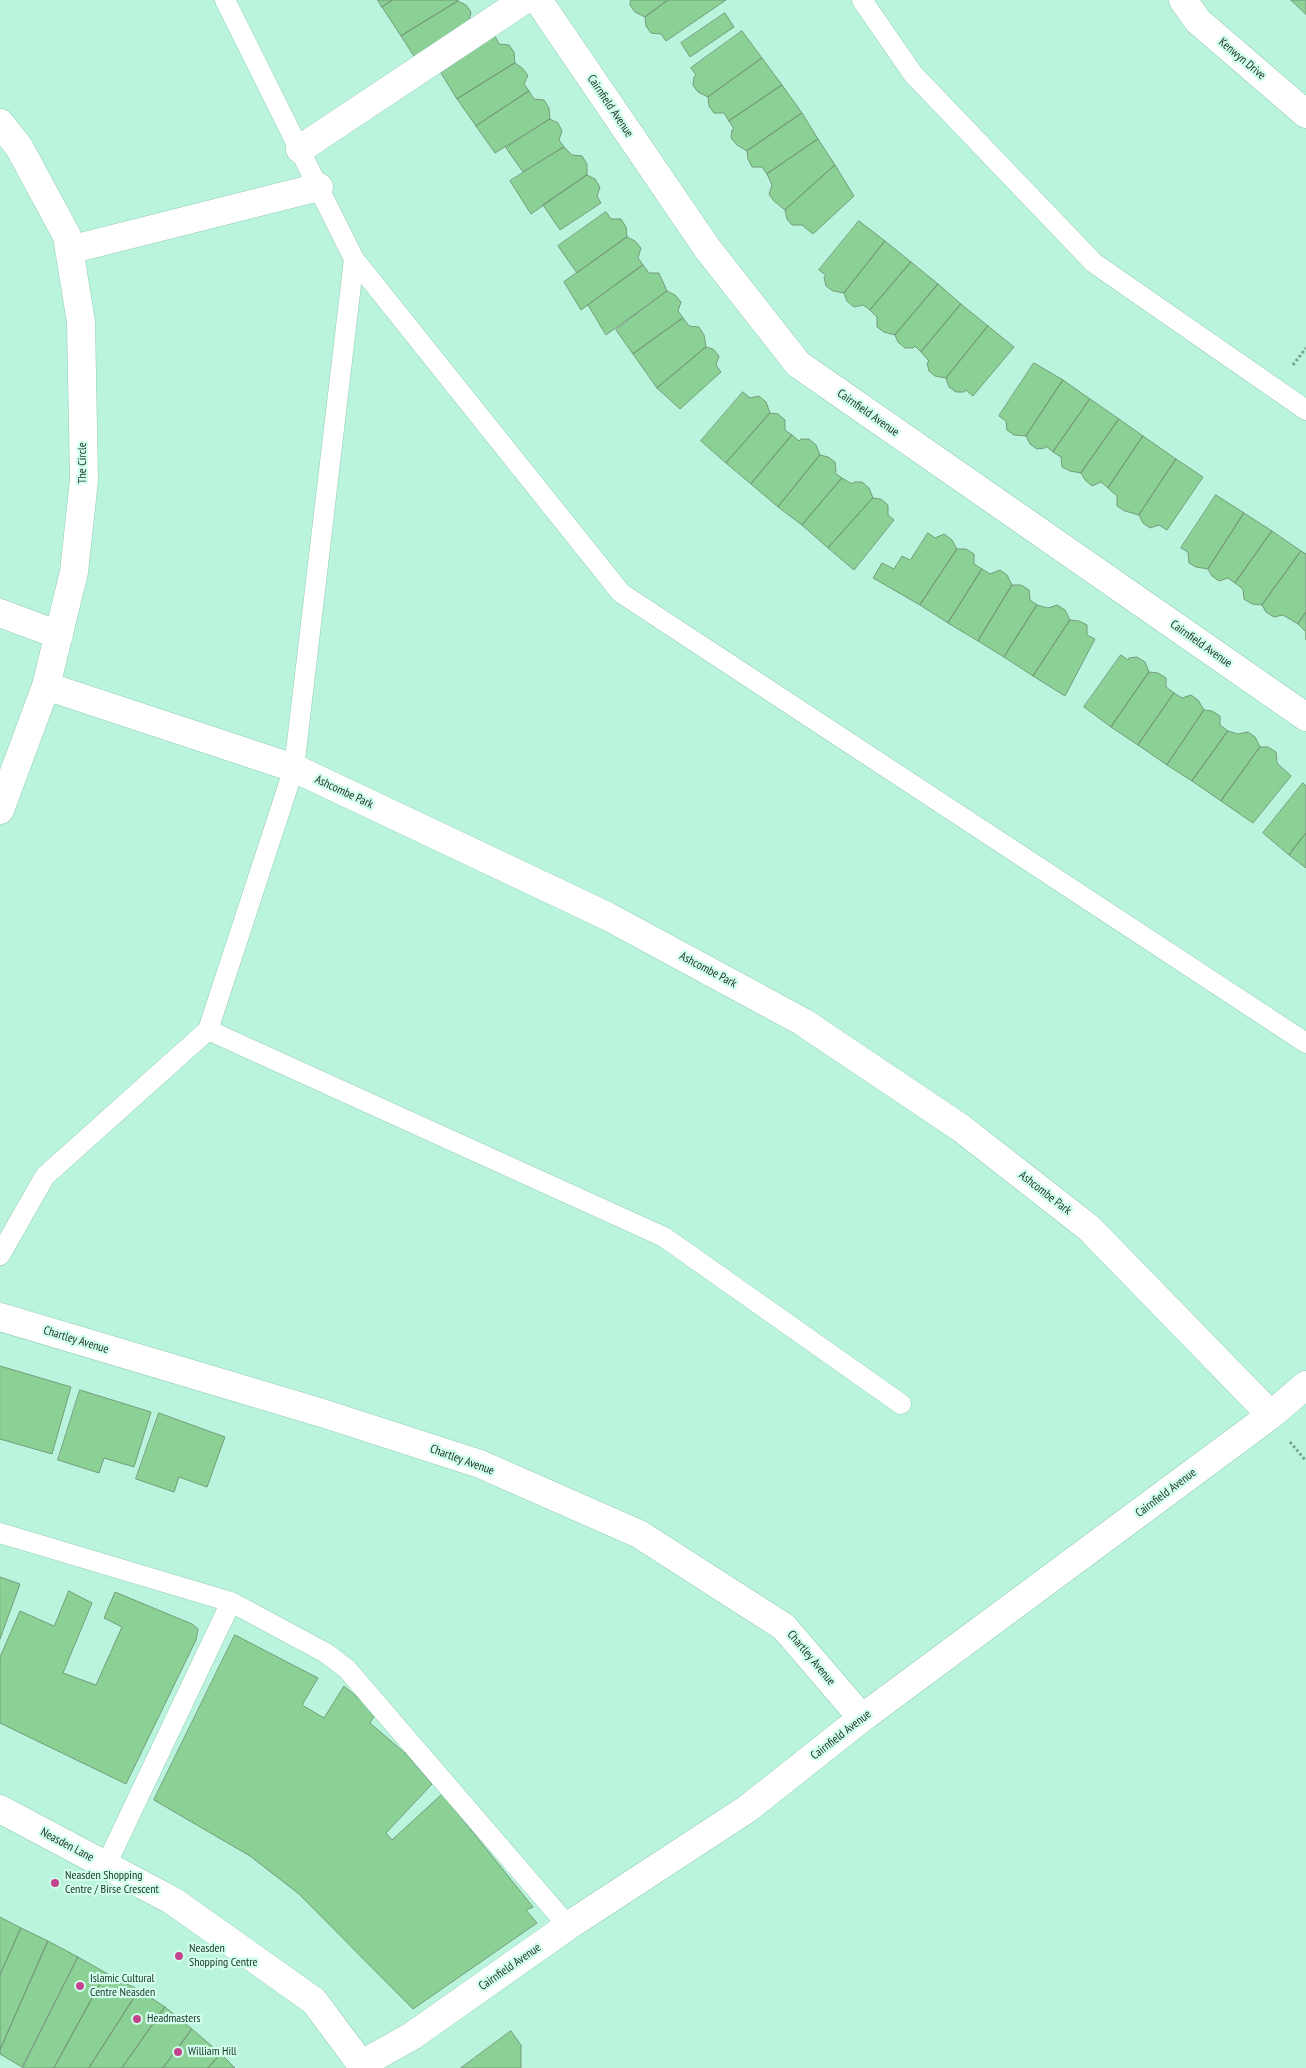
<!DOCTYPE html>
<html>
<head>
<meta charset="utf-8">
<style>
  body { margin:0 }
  canvas { display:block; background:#baf4dd }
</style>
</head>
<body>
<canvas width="1306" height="2068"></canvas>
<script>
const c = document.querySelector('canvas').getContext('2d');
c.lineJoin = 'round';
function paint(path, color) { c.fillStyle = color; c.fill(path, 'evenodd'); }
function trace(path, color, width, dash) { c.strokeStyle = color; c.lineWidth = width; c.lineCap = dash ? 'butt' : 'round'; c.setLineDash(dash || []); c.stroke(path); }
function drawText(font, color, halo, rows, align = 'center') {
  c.font = font + ' "PT Sans Narrow",sans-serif'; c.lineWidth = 4.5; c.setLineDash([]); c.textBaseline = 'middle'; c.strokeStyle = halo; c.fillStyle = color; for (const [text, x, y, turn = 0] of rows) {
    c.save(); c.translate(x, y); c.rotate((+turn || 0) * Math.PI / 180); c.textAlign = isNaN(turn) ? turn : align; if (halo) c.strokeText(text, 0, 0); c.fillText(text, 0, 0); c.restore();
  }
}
const building = new Path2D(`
  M378,0H393L382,7Z
  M393,0H458V1L401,36L382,7Z
  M631,0H668L645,17L635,12L630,5Z
  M668,0H726L666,41L661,34L651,33L646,26L645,17Z
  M1291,0H1306V14Z
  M458,1L466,5L471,12L469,20L419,64L401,36Z
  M725,13L734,27L690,57L681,43Z
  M742,31L762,58L708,97L698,92L693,85L694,77L696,75L691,68Z
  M495,36L499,44L509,45L514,52L515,63L457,99L441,73Z
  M762,58L782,85L729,121L724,113H714L709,106L708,97Z
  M515,63L522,68L528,75L524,84L529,91L476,126L457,99Z
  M782,85L802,113L747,151L737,145L731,138L732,130L734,129L729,121Z
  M529,91L534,99L544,100L549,108L550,119L495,153L476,126Z
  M802,113L818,139L767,174L762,167H752L748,159L747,151Z
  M550,119L558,123L562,131L559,140L564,147L523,172L506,148Z
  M818,139L835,165L785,210L774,201L769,194L772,185L767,174Z
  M564,147L572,155L582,156L587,164V175L531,214L510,181Z
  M835,165L854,196L813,234L802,225H792L787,219L785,210Z
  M587,175L595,179L600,187L597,196L601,203L560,230L543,205Z
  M606,212L611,219H621L626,227L627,237L577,273L558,246Z
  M859,221L885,241L844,293L833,291L826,286L824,277L826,275L819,270Z
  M627,237L635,241L641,248L638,258L643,265L581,310L564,282Z
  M885,241L911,262L870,310L863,305L854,307L847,301L844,293Z
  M911,262L938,284L895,335L884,332L877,327V317L870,310Z
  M643,265L649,273H659L667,291L606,335L588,305Z
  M938,284L961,304L921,352L915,346L913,348H905L898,342L895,335Z
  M667,291L675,295L681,302L678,311L683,318L633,354L616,330Z
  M961,304L988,326L946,378L935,376L929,371L927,363L929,361L921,352Z
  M683,318L689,326L699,327L704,335L706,347L657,388L633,354Z
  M988,326L1014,347L973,396L966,390L964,392H956L949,387L946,378Z
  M706,347L713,349L719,356L716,365L721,372L680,409L657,388Z
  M1034,363L1063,380L1026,436L1014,435L1007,430L1006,421L999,416Z
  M1063,380L1090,399L1053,452L1046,446L1045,448L1037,449L1030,444L1026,436Z
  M743,392L750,398L759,396L766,402L770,413L726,463L701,441Z
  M1090,399L1119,419L1081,473L1070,471L1062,467L1061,457L1053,452Z
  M770,413L778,414L785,420V430L792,435L751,484L726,463Z
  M1119,419L1143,436L1108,488L1101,482L1092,486L1085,480L1081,473Z
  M792,435L799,441L801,439H809L816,445L820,455L778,507L751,484Z
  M1143,436L1176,459L1139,515L1125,511L1117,506V496L1108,488Z
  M820,455L828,457L835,462L836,471L835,473L842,478L802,525L778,507Z
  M1176,459L1203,477L1167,530L1159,525L1150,528L1143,523L1139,515Z
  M842,478L852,484L854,482H862L869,488L873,498L828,548L802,525Z
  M1216,495L1244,513L1208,569L1196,567L1189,563L1188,552L1181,548Z
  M873,498L881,499L888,505V515L894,520L854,570L828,548Z
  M1244,513L1272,531L1235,583L1228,578L1219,581L1212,576L1208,569Z
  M1272,531L1301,551L1262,605L1252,604L1244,599L1243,589L1235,583Z
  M928,533L935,538L944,534L952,540L957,549L920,605L873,578L882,563L894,569L902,556L910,560Z
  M957,549H966L974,554V564L982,569L948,623L920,605Z
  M1301,551L1306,554V612L1298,624L1283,615L1274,617L1266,612L1262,605Z
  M982,569L990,574L1000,570L1007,575L1012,585L978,641L948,623Z
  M1012,585H1021L1029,590L1030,600L1037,605L1004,657L978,641Z
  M1037,605L1048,608L1057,605L1065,610L1070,620L1033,676L1004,657Z
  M1306,612V640V632L1298,624Z
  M1070,620L1079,621L1087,625V635L1095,639L1065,696L1033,676Z
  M1121,655L1128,660L1129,658L1137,657L1145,662L1149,672L1111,727L1084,707Z
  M1149,672L1158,673L1166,678V687L1174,693L1138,745L1111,727Z
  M1174,693L1182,698L1191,695L1198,700L1204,710L1167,765L1138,745Z
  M1204,710L1212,711L1220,716V725L1228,731L1192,781L1167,765Z
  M1228,731L1238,734L1248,732L1255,737L1260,747L1221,801L1192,781Z
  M1260,747H1268L1276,752L1277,763L1291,776L1253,823L1221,801Z
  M1303,783L1306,786V833L1289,855L1263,833Z
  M1306,833V868L1289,855Z
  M0,1366L71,1387L52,1454L0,1439Z
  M80,1390L151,1412L134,1467L104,1458L99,1473L58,1460Z
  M159,1413L225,1437L207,1487L179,1477L174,1492L136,1479Z
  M0,1577L20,1584L0,1639Z
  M69,1591L92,1603L63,1673L96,1685L122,1627L104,1618L115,1592L192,1624L198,1629L196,1640L126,1784L0,1723V1657L20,1611L54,1626Z
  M235,1635L318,1678L302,1705L324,1718L344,1686L376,1713L370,1723L406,1754L432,1784L386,1833L392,1840L442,1794L533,1907L526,1910L537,1923L413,2009L299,1894L250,1856L154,1800Z
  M0,1917L21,1928L0,1975Z
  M21,1928L48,1941L0,2050V1975Z
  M48,1941L78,1957L22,2067L0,2054V2050Z
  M78,1957L106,1973L54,2068H23Z
  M106,1973L139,1990L89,2068H54Z
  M139,1990L165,2007L122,2068H89Z
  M165,2007L192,2029L163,2068H122Z
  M192,2029L221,2054L208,2068H163Z
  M511,2031L521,2045V2068H461Z
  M221,2054L235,2068H208Z`);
const path = new Path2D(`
  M1293,365L1306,348
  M1290,1442L1306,1461`);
const service = new Path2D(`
  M862,0L913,74L1094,263L1306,410
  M354,259L621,593L1306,1043
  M208,1030L664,1237L901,1404
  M0,1255L45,1176L208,1030L294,768L354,259L225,0
  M0,1533L231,1602L106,1865
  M231,1602L326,1653L347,1669L568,1926`);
const minor = new Path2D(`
  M538,0L707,248L798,364L1306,717
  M1183,0L1198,21L1306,114
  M0,123L19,147L67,236L81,322L84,480L74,572L46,686L0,810
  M300,149L524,0
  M69,250L319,187
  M0,613L59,635
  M46,686L294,768L607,916L803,1022L961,1128L1089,1228L1271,1415
  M0,1317L322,1413L480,1464L639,1534L784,1627L862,1718
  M362,2064L412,2036L568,1926L747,1809L862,1718L1271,1415L1306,1385`);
const tertiary = new Path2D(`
  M0,1809L173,1901L314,2001L364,2068`);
const markers = [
  [55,1883,5,"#c4438d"],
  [179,1956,5,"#c4438d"],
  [80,1986,5,"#c4438d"],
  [137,2019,5,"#c4438d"],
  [178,2052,5,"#c4438d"]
];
const streetNames = [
  ["Kenwyn Drive",1242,59,40],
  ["Cairnfield Avenue",610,106,56],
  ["Cairnfield Avenue",868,413,35],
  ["The Circle",83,463,-90],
  ["Cairnfield Avenue",1201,644,35],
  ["Ashcombe Park",344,792,25],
  ["Ashcombe Park",708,970,28],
  ["Ashcombe Park",1045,1193,38],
  ["Chartley Avenue",76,1340,17],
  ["Chartley Avenue",462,1460,20],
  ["Cairnfield Avenue",1166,1493,-37],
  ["Chartley Avenue",811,1658,50],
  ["Cairnfield Avenue",841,1735,-38],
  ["Neasden Lane",67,1845,28],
  ["Cairnfield Avenue",510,1967,-35]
];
const poiNames = [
  ["Neasden Shopping",65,1876],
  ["Centre / Birse Crescent",65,1890],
  ["Neasden",189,1949],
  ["Shopping Centre",189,1963],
  ["Islamic Cultural",90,1979],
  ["Centre Neasden",90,1993],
  ["Headmasters",147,2019],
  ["William Hill",188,2052]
];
paint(building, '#8bd196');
trace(building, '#759c7a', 1);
trace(service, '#93ccb6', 21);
trace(minor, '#93ccb6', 29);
trace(tertiary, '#93ccb6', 29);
trace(path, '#77a292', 3, [2.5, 2.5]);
trace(service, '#fff', 20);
trace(minor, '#fff', 28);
trace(tertiary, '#fff', 28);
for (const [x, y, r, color] of markers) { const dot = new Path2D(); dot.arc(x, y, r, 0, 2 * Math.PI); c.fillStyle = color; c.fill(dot); trace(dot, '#d1ffec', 2); }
drawText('12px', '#213830', '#d1ffec', streetNames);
drawText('12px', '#213830', '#d1ffec', poiNames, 'left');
</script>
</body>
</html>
